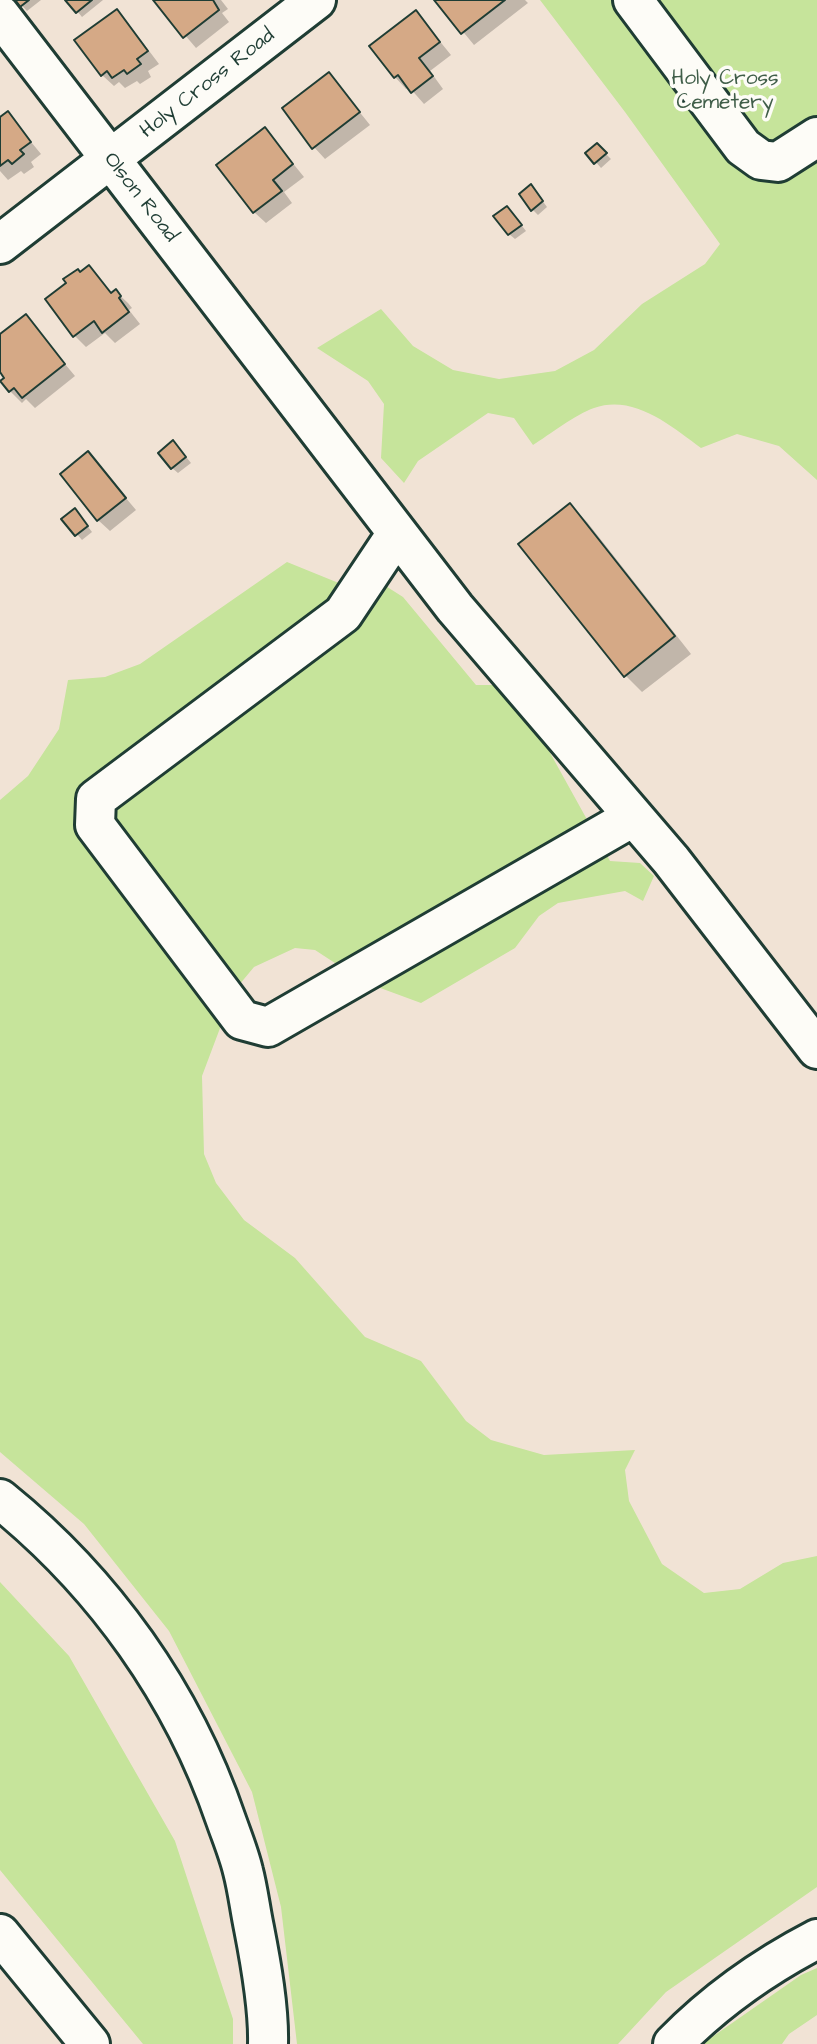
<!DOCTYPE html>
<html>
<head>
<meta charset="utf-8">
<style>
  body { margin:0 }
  canvas { display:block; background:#f1e3d5 }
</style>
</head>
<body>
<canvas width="817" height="2044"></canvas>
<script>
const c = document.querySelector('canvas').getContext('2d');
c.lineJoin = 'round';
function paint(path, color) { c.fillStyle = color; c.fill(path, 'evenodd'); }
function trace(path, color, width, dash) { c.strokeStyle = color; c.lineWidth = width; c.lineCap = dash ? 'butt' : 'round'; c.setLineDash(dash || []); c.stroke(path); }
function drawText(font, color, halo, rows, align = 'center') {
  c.font = font + ' "Architects Daughter",sans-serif'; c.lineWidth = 7; c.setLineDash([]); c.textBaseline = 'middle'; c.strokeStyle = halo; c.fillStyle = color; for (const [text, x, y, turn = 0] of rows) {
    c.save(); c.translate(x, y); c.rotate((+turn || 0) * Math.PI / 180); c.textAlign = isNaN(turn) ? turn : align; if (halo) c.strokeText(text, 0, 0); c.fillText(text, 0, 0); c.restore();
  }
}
const green = new Path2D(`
  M540,0H817V480L779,446L737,434L701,448C671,426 634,394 594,408C576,414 549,435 533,445L514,418L488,413L418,461L404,483L381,458L384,404L368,381L317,348L381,309L413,346L453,370L499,379L555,371L594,350L642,304L705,264L720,244L625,112Z
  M287,562L351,588L373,578L403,597L476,685H493L523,704L610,861L640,863L654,876L643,901L625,891L558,903L539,916L515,948L421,1003L364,982L315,950L295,948L254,967L234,991L202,1076L204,1154L216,1183L244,1220L295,1258L365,1337L421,1361L466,1421L491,1440L544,1455L635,1450L625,1470L629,1501L662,1564L704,1593L740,1589L783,1563L817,1556V1887L666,1992L618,2044H297L281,1907L252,1792L169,1631L84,1524L0,1452V800L28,776L59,729L68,680L105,677L140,664Z
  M0,1582L69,1656L175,1841L233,2019V2044H143L0,1870Z
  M817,1968V2015L789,2034L782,2044H702L801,1975Z`);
const shadow = new Path2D(`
  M17,0H41L27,11Z
  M68,0H103L82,17Z
  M155,0H221L228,9L222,13L229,22L196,48Z
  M437,0H525L528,3L474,45Z
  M117,11L128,23L159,64L148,71L151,77L140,84L137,81L125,88L119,82L114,86L102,75Z
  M416,12L451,55L430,71L443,89L424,104L409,87L406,89L395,77Z
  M329,74L370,125L325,159L314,147Z
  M8,114L41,154L31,162L34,167L24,174L21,171L8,180L0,171V119Z
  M265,129L304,177L284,192L292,203L266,223L254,212Z
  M597,145L611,159L601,168L588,153Z
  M536,192L547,207L538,215L532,209Z
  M512,213L526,231L515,239L509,234Z
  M89,267L112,294L116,292L128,303L132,308L129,310L140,324L115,343L105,333L86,347L74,335L80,274Z
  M25,316L75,376L35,408L26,399L22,403L10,391L3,381L7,378L0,369V336Z
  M179,448L191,463L178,473L172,468Z
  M88,453L136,510L110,531L98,520Z
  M570,505L587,522L691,654L642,692L625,675Z
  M80,516L92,532L82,540L64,519Z`);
const building = new Path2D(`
  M15,0H29L20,7Z
  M65,0H92L76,13Z
  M153,0H213L219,10L183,38Z
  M434,0H505L461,34Z
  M117,9L148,51L137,59L141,64L127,74L124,70L112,78L107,71L101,76L74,40Z
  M416,10L440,42L419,58L433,76L411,93L398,75L394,78L369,46Z
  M329,72L360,112L312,149L282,108Z
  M8,111L31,142L20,150L24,154L12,164L8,160L0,166V117Z
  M265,127L293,164L273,180L282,191L253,213L216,165Z
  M597,143L607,153L594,164L585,153Z
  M531,184L543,201L531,211L519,194Z
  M507,206L522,225L508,235L493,216Z
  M89,265L111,293L116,289L121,296L119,298L129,312L102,333L94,321L73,337L45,299L66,283L63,279L78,269L80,272Z
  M26,314L65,364L22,398L14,388L9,392L0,381L4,378L0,372V334Z
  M173,440L186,457L171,469L158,453Z
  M88,451L126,498L97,521L60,474Z
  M570,503L675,636L624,677L518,544Z
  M75,508L88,526L75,536L61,519Z`);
const minor = new Path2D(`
  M633,0L743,147L761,160L778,162L817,137
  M0,15L455,608L671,860L817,1049
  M0,244L316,0
  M397,533L343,614L96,799L95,825L242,1020L268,1027L633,817`);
const highway = new Path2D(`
  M0,1499C104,1583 183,1694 226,1820C232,1837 239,1854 243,1871C248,1890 250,1909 254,1928C261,1964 269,2008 268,2044
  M0,1934L90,2044
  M673,2044C714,2002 765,1966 817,1939`);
const parkNames = [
  ["Holy Cross",725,80],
  ["Cemetery",725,104]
];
const streetNames = [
  ["Holy Cross Road",208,84,-38],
  ["Olson Road",140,198,52]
];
paint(green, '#c6e49b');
paint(shadow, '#0003');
paint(building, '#d5a986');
trace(building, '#1f3d34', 2);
trace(minor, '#1f3d34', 44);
trace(highway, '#1f3d34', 44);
trace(minor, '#fdfcf7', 38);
trace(highway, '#fdfcf7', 38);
drawText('21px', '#405e49', '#fdfcf7', parkNames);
drawText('21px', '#1f3d34', '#fdfcf7', streetNames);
</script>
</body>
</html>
